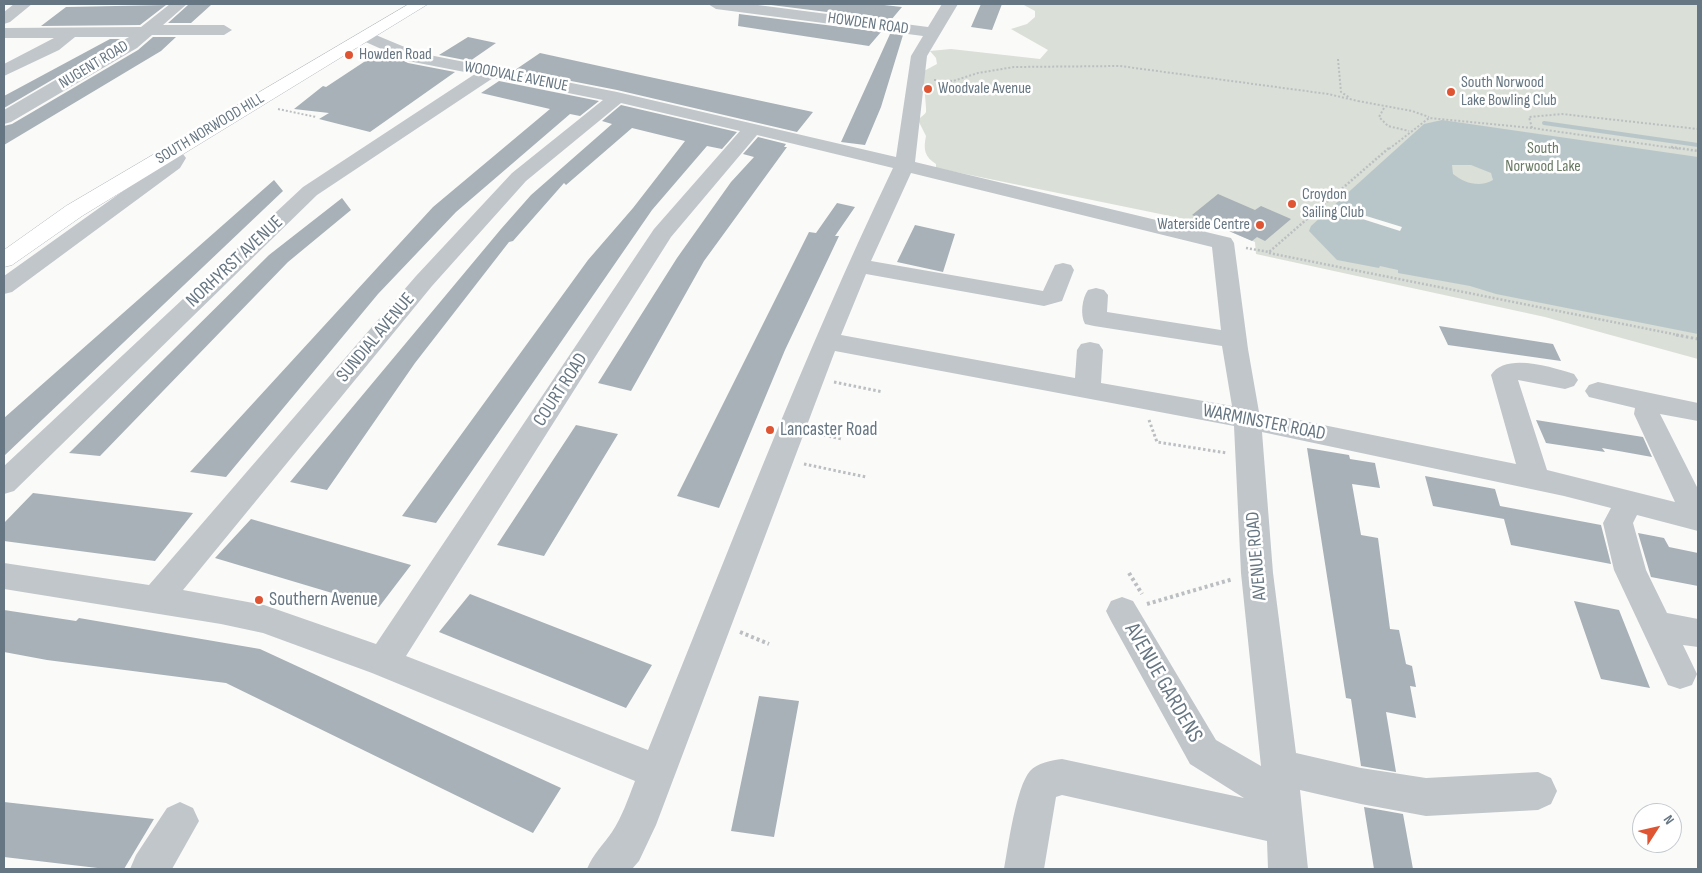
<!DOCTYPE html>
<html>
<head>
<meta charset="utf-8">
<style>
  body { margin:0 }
  #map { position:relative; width:1702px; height:873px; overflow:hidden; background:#fafaf8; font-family:"Sofia Sans Condensed",sans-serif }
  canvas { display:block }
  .frame { position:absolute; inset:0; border:5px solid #667682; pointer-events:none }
  .north { position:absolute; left:1632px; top:803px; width:50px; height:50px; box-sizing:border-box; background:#fff; border:1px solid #c2c8cd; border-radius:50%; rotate:55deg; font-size:14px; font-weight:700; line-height:20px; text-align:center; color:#667682 }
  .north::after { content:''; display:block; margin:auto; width:18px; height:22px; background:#df5433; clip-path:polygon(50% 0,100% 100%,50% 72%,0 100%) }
</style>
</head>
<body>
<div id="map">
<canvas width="1702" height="873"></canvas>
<div class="frame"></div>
<div class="north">N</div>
</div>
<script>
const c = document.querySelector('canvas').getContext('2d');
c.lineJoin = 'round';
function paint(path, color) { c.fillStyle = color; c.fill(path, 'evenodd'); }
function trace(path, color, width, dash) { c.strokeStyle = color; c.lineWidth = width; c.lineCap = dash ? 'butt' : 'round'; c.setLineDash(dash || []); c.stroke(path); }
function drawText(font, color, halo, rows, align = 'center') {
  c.font = font + ' "Sofia Sans Condensed",sans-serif'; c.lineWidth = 5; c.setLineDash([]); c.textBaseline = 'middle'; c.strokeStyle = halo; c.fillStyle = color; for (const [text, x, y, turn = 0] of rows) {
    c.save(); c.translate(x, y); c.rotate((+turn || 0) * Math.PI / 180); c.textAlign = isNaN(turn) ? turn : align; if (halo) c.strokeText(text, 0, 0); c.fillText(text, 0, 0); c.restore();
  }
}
const green = new Path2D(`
  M1022,4H1698V359L1545,317L1256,254L1255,242L1214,225L936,168V164C925,157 923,150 926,136L918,120C920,117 925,115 926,112C927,110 923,76 922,72L937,64L936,58L930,51L951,49L1040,59L1048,50L1011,29L1027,24L1035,17V11Z`);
const water = new Path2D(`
  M1442,120L1698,157V334L1496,294L1470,286L1398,273V270L1380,266L1379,268L1337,260L1309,231L1311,226L1424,124ZM1452,165H1471L1491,173L1493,180C1480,188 1464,183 1453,174Z`);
const pier = new Path2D(`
  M1356,210L1364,213L1363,215L1402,227L1400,231L1353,216Z`);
const stream = new Path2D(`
  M1544,123L1698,145`);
const building = new Path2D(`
  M763,4H875L902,7L891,20Z
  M981,4H1002L992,30L971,27Z
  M166,5L140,25L41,26L66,7Z
  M188,5H211L191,23H168Z
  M739,14L881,32L869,46L738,26Z
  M890,34L903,35L881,107L865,145L841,142Z
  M153,37H176L161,51L4,145V126L12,124L138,50Z
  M468,37L496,43L470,61L439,55Z
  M110,39H122L4,108V96Z
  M540,53L645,76L813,112L797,132L617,90L515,70Z
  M373,56L398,58L408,63L455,72L370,132L319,119L329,113L294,109L323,86L326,87Z
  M499,81L599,101L580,116L570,114L456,212L378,294L226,477L190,472L433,207L550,109L481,93Z
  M621,105L737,132L722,149L707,146L652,210L436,523L402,516L588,260L633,208L685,141L632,128L566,185L564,183L513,241L509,242L415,363L327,490L290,482L501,229L531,195L612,124L602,121Z
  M758,137L786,144L784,147H787L704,261L631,391L598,383L677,258L731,182L754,157L743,154Z
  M274,180L283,191L4,456V418Z
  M1218,194L1255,210L1261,206L1291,219L1265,241L1257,237L1252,241L1192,215Z
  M342,198L351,210L288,262L100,456L69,453L269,255Z
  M837,203L855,207L835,236H839L785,350L719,508L677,496L809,232L816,233Z
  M915,225L955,234L943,272L897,262Z
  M1439,326L1553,344L1561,361L1448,345Z
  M1536,420L1643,437L1652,457L1602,448L1605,452L1546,443Z
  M576,425L618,434L544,556L497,545Z
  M1307,448L1349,455L1350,459L1375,463L1380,488L1352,484L1361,535L1378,538L1390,629L1399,630L1406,664L1412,666L1416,687L1410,686L1416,718L1386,712L1396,772L1361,766L1351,699L1346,698Z
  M1425,476L1495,489L1500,506L1601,525L1611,564L1511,545L1504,519L1433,506Z
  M33,493L193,513L155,561L4,541V523Z
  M251,519L411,565L379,607L215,558Z
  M1638,533L1664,538L1669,547L1698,553V586L1651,577Z
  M470,594L652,665L626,708L439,632Z
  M1574,601L1619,610L1650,688L1601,679Z
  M4,610L76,621L79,618L260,649L561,788L533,833L226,683L47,660L4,652Z
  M759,696L799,701L774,837L731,831Z
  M4,802L154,819L124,869H106L4,857Z
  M1364,807L1403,814L1413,869H1374Z`);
const pathFar3 = new Path2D(`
  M1338,59L1341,92L1350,98
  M934,80L953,81L978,73L1014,67L1120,66L1328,94L1358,101
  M1358,101L1412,111L1429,117
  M1384,108L1379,117L1388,126L1409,131
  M278,109L316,117
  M1532,128L1529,117L1562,114L1698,129
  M1389,149L1429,118L1532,128L1680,149`);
const pathFar2 = new Path2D(`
  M1671,147L1698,151
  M1246,248L1269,252L1390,147
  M1269,253L1683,336`);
const pathFar1 = new Path2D(`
  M1676,335L1698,339
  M834,382L883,392
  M1149,420L1157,442L1227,453
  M814,433L842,439
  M804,464L866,477`);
const path = new Path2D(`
  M1129,573L1142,594
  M1147,604L1233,579
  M740,632L769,644`);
const minor = new Path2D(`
  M14,4H32L10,22L4,24V12Z
  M170,4H187L163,25H224L232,30L224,35H152L137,48L11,122L4,124V110L129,37H75L59,50L4,76V64L54,38H4V28L141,27Z
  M708,4H750L928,27L942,4H958L927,56L915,162L1231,238L1234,243L1248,349L1259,412L1516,464L1491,375C1505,352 1552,367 1574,374L1578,380L1574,386L1565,389L1518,380L1547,470L1675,502L1634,414L1635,408L1589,397L1585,391L1589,385L1598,382L1698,403V421L1660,414L1698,489V531L1637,515L1633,523L1646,570L1667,613L1698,619V647L1683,645L1697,674L1692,685L1680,689L1668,685L1614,570L1603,523L1611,508L1564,496L1262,432L1273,573L1296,753L1361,768L1426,778L1538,772L1551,778L1557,791L1551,804L1538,810L1426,816L1361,804L1300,790L1308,869H1268L1267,841L1062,795L1056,797L1044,869H1004C1008,847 1016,787 1030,771C1037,763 1052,760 1062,759L1244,798L1190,764L1111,621L1106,611L1111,601L1122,597L1133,601L1216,740L1261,766L1241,573L1234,426L835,351L656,825L639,861L632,869H587C593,854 603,845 612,832C622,817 628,799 635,781L372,673L263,633L221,624L4,589V563L149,585L416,276L512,173L603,100L493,78L317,195L14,491L4,494V466L303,187L475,74L408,61L359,39L357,36L359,33H371L419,53L617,92L896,157L911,56L923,36L716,9ZM621,103L740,131L654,229L376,644L264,605L183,590L432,286L526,181ZM757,135L893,168C802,358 727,555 648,750L406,656L671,237ZM911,173L1212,247L1221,330L1107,312L1108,295L1104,290L1096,288L1088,290C1082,298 1080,315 1085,324L1094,326L1222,346L1232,406L1101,383L1103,350L1099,344L1090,342L1081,344L1077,350L1075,378L841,335L866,274L1044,306L1062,301L1074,270L1071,265L1063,263L1055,265L1043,291L871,261Z
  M167,148L183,154L186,158L180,168L12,292L4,294V276L165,161L157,154L160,150Z
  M180,802L193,808L199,821L172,869H130L136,855L167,808Z`);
const major = new Path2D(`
  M409,4H428L82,216L12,265L4,267V250L66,206Z`);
const markers = [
  [349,55,5,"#df5433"],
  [928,89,5,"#df5433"],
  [1451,92,5,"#df5433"],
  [1292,204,5,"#df5433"],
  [1260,225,5,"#df5433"],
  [770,430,5,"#df5433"],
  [259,600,5,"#df5433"]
];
const farStreetnames = [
  ["HOWDEN ROAD",868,24,8],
  ["NUGENT ROAD",94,65,-31],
  ["WOODVALE AVENUE",516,77,11],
  ["SOUTH NORWOOD HILL",210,129,-31]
];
const farPoinames = [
  ["Howden Road",359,55],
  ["South Norwood",1461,83],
  ["Lake Bowling Club",1461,101],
  ["Woodvale Avenue",938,89],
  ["Croydon",1302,195],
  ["Sailing Club",1302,213],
  ["Waterside Centre",1250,225,"right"]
];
const farParknames = [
  ["South",1543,149],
  ["Norwood Lake",1543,167]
];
const streetNames = [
  ["NORHYRST AVENUE",235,262,-43],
  ["SUNDIAL AVENUE",376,338,-50],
  ["COURT ROAD",561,390,-57],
  ["WARMINSTER ROAD",1264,423,11],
  ["AVENUE ROAD",1257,556,-95]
];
const poiNames = [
  ["Lancaster Road",780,430],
  ["Southern Avenue",269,600]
];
const nearStreetnames = [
  ["AVENUE GARDENS",1163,683,60]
];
paint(green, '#dadfd7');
paint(water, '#b9c6c9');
paint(pier, '#fafaf8');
trace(stream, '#b9c6c9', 4);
paint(building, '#a8b1b7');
trace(major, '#b5babe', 1);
trace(pathFar3, '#bcbfc2', 2, [2, 2]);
trace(pathFar2, '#bcbfc2', 2.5, [2, 2]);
trace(pathFar1, '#bcbfc2', 3, [2.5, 2.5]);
trace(path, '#bcbfc2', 4, [3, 3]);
paint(minor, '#c1c6ca');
paint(major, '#fff');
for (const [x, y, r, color] of markers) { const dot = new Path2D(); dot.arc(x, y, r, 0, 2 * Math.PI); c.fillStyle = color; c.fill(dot); trace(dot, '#fff', 2); }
drawText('16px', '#667682', '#fff', farStreetnames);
drawText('16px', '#667682', '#fff', farPoinames, 'left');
drawText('16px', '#697a64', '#fff', farParknames);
drawText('19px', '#667682', '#fff', streetNames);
drawText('19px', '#667682', '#fff', poiNames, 'left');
drawText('22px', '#667682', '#fff', nearStreetnames);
</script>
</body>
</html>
